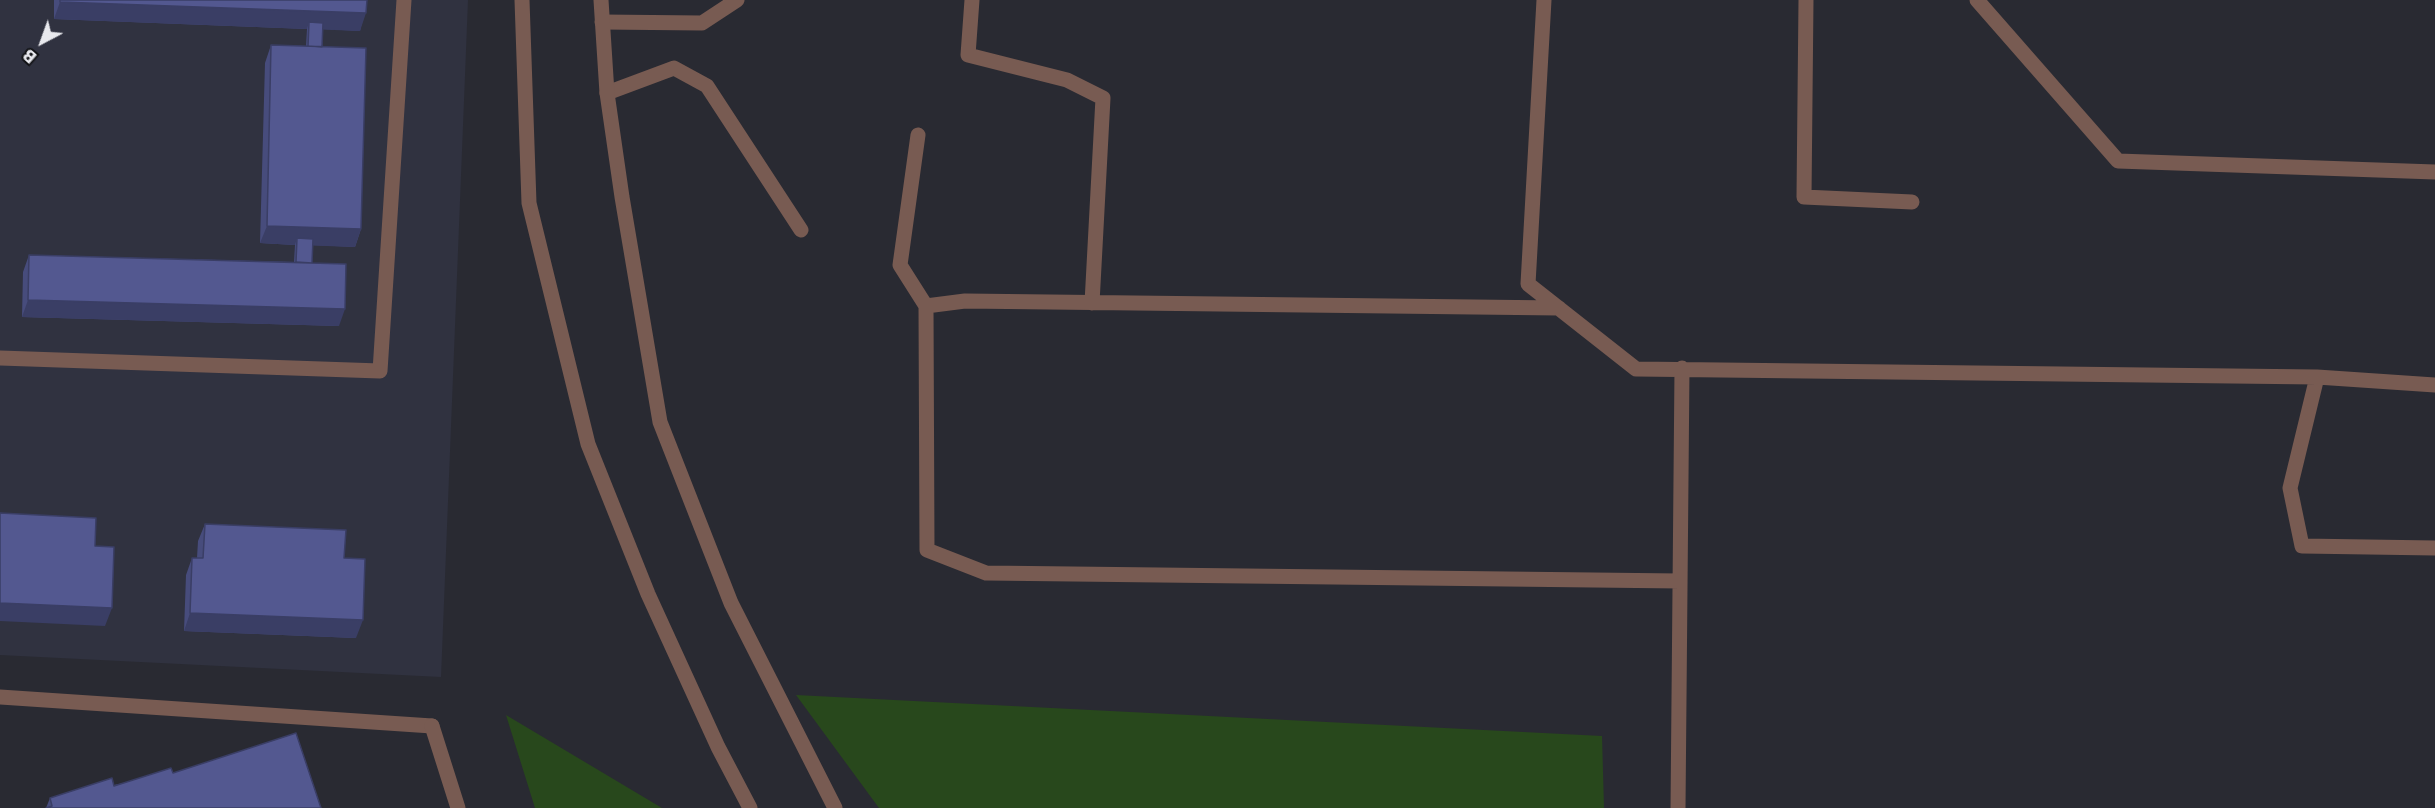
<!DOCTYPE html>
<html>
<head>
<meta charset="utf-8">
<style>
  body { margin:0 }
  #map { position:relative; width:2435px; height:808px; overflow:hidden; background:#292a32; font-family:"DejaVu Sans",sans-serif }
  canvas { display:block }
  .north { position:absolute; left:12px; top:12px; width:60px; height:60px; -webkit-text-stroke:4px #121316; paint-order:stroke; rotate:221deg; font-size:16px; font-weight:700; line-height:24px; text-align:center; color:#e8e9ee }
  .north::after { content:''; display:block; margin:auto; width:21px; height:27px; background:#e8e9ee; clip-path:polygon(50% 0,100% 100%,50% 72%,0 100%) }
</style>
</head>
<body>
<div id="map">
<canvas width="2435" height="808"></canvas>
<div class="north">B</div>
</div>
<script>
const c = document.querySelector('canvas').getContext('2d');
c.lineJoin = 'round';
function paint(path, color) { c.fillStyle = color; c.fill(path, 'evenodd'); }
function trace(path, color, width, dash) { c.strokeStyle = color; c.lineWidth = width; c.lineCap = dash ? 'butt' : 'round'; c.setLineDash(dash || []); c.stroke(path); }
const built = new Path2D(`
  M0,0H468L441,677L0,655Z`);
const green = new Path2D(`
  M796,695L1602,736L1604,808H879Z
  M506,715L662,808H535Z`);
const service = new Path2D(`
  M972,0L968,55L1067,80L1103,98L1092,303
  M1544,0L1528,284L1636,369L2317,377L2435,385
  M1806,0L1804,197L1912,202
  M1977,0L2118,161L2435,172
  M602,22L702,23L737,0
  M607,93L674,68L707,86L801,230
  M918,135L900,265L926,306
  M1559,308L965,301L926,306L927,550L986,573L1680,581
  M0,358L380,371L404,0
  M2317,377L2290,488L2302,546L2435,548
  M0,697L432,726
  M1678,808L1682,368`);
const minor = new Path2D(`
  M522,0L529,203L588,444L648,594L718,747L750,808
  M601,0L607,93L622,197L660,422L731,603L835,808
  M432,726L458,808`);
const wall = new Path2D(`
  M54,0H367L360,31L323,29L322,47L361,229L355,247L313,245L312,263L339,326L22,317L23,272L29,255L294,262L295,245L260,243L265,63L271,45L306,46L307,29L54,19Z
  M205,524L344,558L356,638L184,631L186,575L192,558H197L198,541Z
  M173,773L321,808H46L50,798Z`);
const shadedWall = new Path2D(`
  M60,2L366,13L360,31L309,29V22L307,29L54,19Z
  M267,226L361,229L355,247L297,245V238L295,245L260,243Z
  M28,300L345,309L339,326L22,317Z
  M0,603L112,608L105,626L0,621Z
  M190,613L363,620L356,638L184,631Z`);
const building = new Path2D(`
  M60,0H367L366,13L60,2Z
  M309,22L323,23L322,47L308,46Z
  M271,45L366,48L361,229L267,226Z
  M297,238L313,239L312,263L296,262Z
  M29,255L346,264L345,309L28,300Z
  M0,513L96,518L95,546L114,547L112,608L0,603Z
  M205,524L346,530L344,558L365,559L363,620L190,613L192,558H203Z
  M296,733L321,808H46L52,806L50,798L112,778L114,786L171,768L173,773Z`);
paint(built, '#303240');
paint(green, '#28481c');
trace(service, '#785b52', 15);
trace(minor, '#785b52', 15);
paint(wall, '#474c7c');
paint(shadedWall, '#3a3e65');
paint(building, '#535890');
trace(building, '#3a3e65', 1.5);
</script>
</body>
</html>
